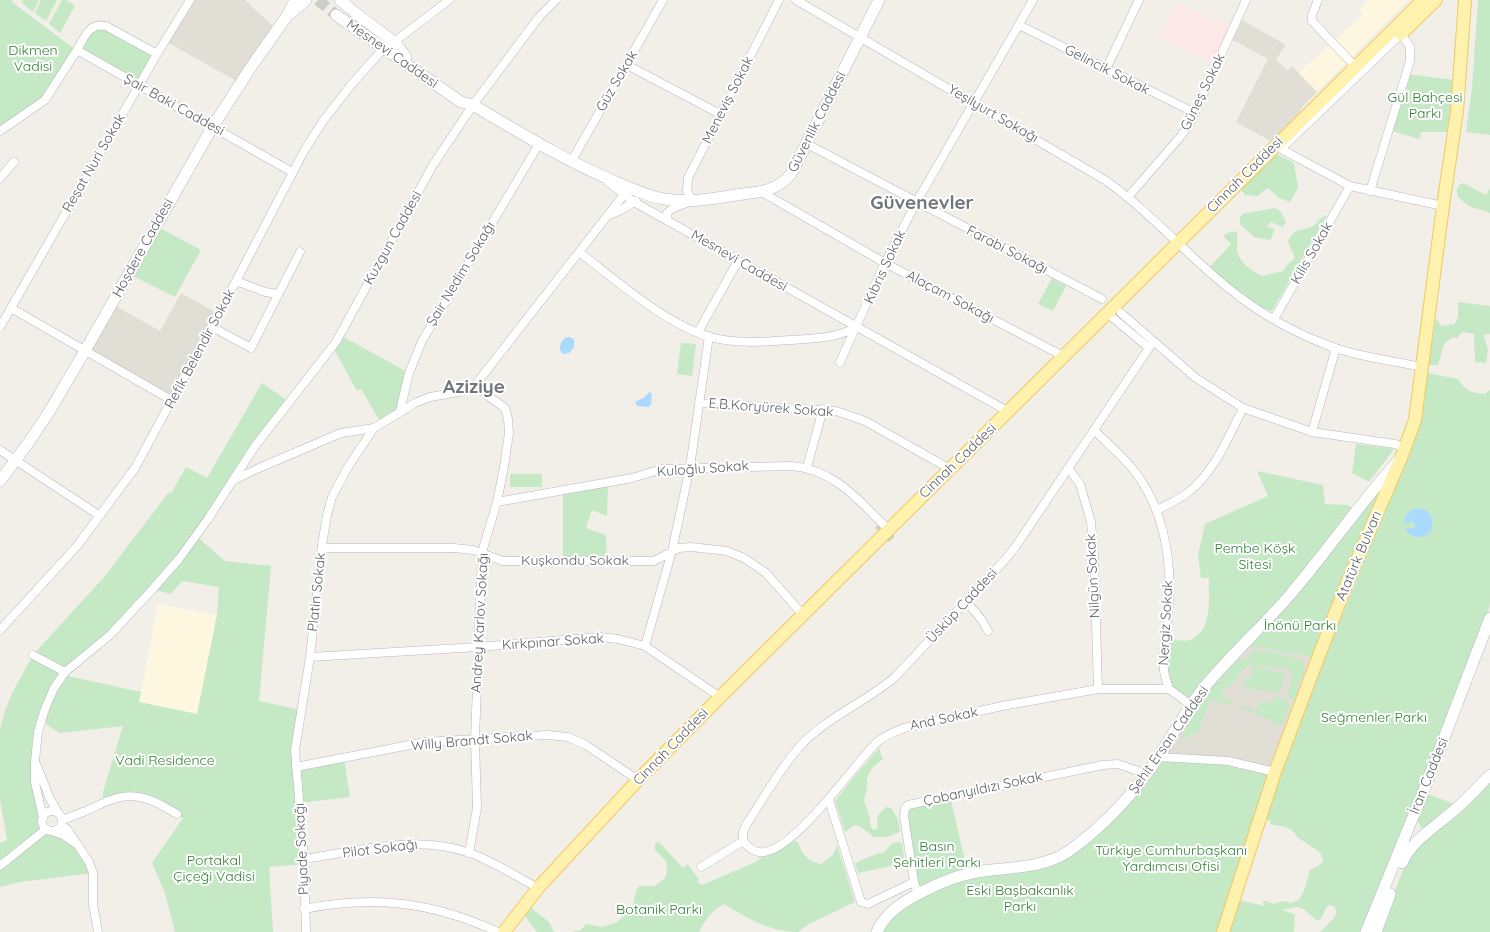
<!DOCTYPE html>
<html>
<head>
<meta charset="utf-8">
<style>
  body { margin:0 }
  canvas { display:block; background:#f1efe8 }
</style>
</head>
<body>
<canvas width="1490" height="932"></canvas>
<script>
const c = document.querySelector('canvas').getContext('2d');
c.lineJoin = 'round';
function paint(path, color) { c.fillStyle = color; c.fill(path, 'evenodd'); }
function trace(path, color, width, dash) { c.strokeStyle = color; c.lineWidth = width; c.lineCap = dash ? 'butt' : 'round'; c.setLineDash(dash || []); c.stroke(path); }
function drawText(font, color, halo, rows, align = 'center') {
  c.font = font + ' Quicksand,sans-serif'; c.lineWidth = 4; c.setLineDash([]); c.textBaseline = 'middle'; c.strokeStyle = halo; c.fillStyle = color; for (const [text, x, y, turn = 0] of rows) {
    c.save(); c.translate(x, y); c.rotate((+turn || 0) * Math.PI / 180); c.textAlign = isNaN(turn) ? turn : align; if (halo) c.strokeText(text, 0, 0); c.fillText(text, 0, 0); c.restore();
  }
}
const commercial = new Path2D(`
  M1367,0H1408L1317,92L1298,73L1363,15L1359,10Z
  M158,604L217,615L198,714L139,702Z`);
const education = new Path2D(`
  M190,0H245L277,30L240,83L165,41Z
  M1242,20L1286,45L1276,59L1287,70L1292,66L1317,92L1302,107L1297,118L1274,143L1236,122L1268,59L1233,40Z
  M181,293L218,314L173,401L86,350L112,304L160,331Z
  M1244,645L1318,658L1275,772L1159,757L1191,705Z`);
const medical = new Path2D(`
  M1176,3L1230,26L1213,63L1159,37Z`);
const green = new Path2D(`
  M0,0H13L12,2L76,50L86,35L99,25L157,54L139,86L77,50L50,93L0,131Z
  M23,0H39L33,12L22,3Z
  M41,0H57L46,21L35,13Z
  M62,0H66L75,6L60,33L49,24Z
  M1478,0H1490V135L1466,132L1472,88Z
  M1407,74L1454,80L1447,132H1421L1419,139L1389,130Z
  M1273,152L1294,163L1298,188L1290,202L1279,198L1268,188L1263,191L1258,196L1245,195L1241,190Z
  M1463,183L1486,195L1490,188V213L1469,206L1458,197C1456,191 1456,186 1463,183Z
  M1275,208L1280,211L1286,222L1283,227L1271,222L1267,226L1274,229L1273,234L1270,240L1254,237L1240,224V218L1242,214Z
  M1327,215L1272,311L1260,307L1209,268L1231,244L1223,236L1228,233L1236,231C1239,238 1236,244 1237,251C1239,263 1252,271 1262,276L1283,271L1288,264L1295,258L1288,242C1294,226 1304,232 1314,225C1320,221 1320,217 1327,215Z
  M156,226L201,250L175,297L129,274Z
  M1052,278L1066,286L1053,311L1038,304Z
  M1458,302L1490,306V334L1483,335L1488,349L1486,363L1475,362L1474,334L1463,332L1460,334L1458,338L1453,337L1444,344L1438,365H1428L1436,318L1441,326L1455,324L1458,317Z
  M340,335L409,373L400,411L381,423L361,389L357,391L333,347Z
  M681,343L696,344L692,376L677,374Z
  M1427,373L1458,379C1465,391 1472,393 1485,394L1490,390V602L1487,618L1361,932H1320L1333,919L1337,912L1334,906L1329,905L1326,908L1321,919L1317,920C1310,916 1306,908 1297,907C1291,907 1287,910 1281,910L1295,914L1294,932H1229L1239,900L1264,906L1263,901H1266L1273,904L1283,901L1291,903L1299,900L1304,891L1310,870L1321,864L1323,860L1321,853L1297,837C1292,825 1280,827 1270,824L1271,821L1266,820C1303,700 1357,586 1400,468C1412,437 1418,404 1427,373Z
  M262,383L289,402L196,536L225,561L271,566L259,701L301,710L296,767L344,758L350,797L299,803L304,864L269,867L273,932H175L165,893L152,863L183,818L150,800L138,797L103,802V792L123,726L60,733L47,725L41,719L35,761L42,824L44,827L71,841L93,873L20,882L0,887V843L7,840L0,799V729L5,711L12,693L33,655L105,576L169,492L171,493L186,467L207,478ZM182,581L219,587L217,615L197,714L139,702L141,692L63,675L152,589L171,594Z
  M1356,444L1394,449L1369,482L1352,473Z
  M1401,458L1318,658L1244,645L1191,705L1169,689L1164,660L1166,639C1173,639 1184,642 1190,640C1214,630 1208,599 1209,578H1201L1198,555L1205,524L1268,496L1257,471L1323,485L1325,504L1348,505L1356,511Z
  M510,474H542V487H510Z
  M608,482L607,516L592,510L586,528L606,535L607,562L563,561V490Z
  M1254,651L1278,653L1304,661V675L1298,684L1296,698L1291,699L1288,697C1287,687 1293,680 1291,670L1285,668L1249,665L1238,674L1236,682L1232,681L1230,688L1225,686L1220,696L1235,703L1234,705L1227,703L1226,705L1211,699L1197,734H1193L1186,738L1182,737L1183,733L1199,707L1205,701L1216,680L1230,665L1239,660L1247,659Z
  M1253,667L1284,673L1281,688H1279L1277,693L1257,689L1256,691L1244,686L1246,677L1250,678Z
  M1277,696L1289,703L1290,707L1282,724L1277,725V723L1241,708L1242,705L1256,711L1260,702L1271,703L1273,701V698Z
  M880,747V752L883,759L872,768L867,778V787L864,801L869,815L871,828L875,830L878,828C875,818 879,813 886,807L891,808L898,819L900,832L887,837H874L859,826L854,825L845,832L835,801L854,777Z
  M1159,757H1183L1275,772L1223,932H877L918,894L905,809L950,796L968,874L1034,865L1082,842Z
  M1490,780V932H1379L1409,854Z
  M1425,793L1457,805L1427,830L1422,828L1415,818Z
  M658,841L683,868L688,864L699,880L697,882L702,885L758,861L760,858L772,855L794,841L798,842C801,854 809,862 821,864L833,855L837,845L855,902L809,924L798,932C770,932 747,918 724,904C712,910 705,920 699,932H571L581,930L586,924L602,927L617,922L632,909L636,891L639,886H655L665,878L667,872L666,861L655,850V844Z
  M898,842L902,843L905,863L858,873L855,863L879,853H883L893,843Z
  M531,908L549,922L554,932H537L525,916Z`);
const water = new Path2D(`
  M569,337L574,339V347L569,353L563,354L560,350C560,343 562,338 569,337Z
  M649,392L652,394L651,405L648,407L637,406L635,402L645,397Z
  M1417,508L1428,511L1433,521L1431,531C1422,540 1412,539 1405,529L1414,528L1415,523L1411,521L1404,525C1404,516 1408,510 1417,508Z`);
const streetTunnel = new Path2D(`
  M878,525L892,539`);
const secondaryTunnel = new Path2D(`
  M318,0L336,15`);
const street = new Path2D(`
  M796,0L1105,180C1149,211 1185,253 1227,287C1255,310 1289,330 1322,343C1353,356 1389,360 1422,367
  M1318,0L1312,15V21L1352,63
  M1019,25L1195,113
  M394,42L449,0
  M77,50C84,38 89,22 106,26L157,54
  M627,65L720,114
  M1106,69L1139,0
  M0,131L45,100L77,50L292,172
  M807,144L1102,299
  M571,162L663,0
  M0,178L14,162
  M608,182L634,202L1009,412
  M760,191L885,263L1063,356
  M1370,191L1410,61V47L1401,34L1281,149L1350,186L1443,206
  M1128,197L1181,136L1190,123L1246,0
  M607,216L621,210L636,201
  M667,220V213L673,208L692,201L687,190L688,178L779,0
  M579,252C616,280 665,324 710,337C736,344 764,342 790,340C815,338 834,339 857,327
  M236,281L265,292L278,294
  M11,308L173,401
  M1107,313L1149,348
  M1121,313L1196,378L1243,408L1312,432L1395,444L1405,448
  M1274,319L1350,186
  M0,327L157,54L190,0
  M212,327L251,348L300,252
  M698,332L738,261
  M840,362L885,263L916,203L1033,0
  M699,403L836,411L865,421L950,469
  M400,411L409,373L422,341L539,144
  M1094,430C1106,442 1120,454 1132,468C1162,505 1172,555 1169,602C1168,624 1162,648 1164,671C1165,677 1167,683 1169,689
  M1312,432L1336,348
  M0,450L100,516
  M807,467L823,409
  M1068,468L1080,484L1091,522L1094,556L1098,689
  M234,480L259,468L341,433L374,428L415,403L430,397L458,392L476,384L629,188
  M497,502L632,478L662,469L792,466C836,470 859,501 889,530
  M1157,510C1168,504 1181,499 1191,490C1215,470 1229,436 1243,408
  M322,548H454L473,550L503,561H654L679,548L691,547L727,551L744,558L766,573L803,615
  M966,601L981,619L988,631
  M0,630L77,546L135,468L236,281L304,151L323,121L351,85L383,49
  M645,646L672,551L690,467L709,336
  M33,655L65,672
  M310,657L478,647L600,637L618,639L645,646L720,697
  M1159,757L1228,761L1275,772
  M37,766L50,799L59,814
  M296,767L425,742L547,735L568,737L586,745L638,780
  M829,800L861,902L868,904L914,882
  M42 821a10 10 0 1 1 20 0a10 10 0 1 1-20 0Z
  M43,818L35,782V761L38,732L45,709L54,688L65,672L110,635L150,592L179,559L208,519L255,446L336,342L433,165L473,105L539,17L556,0
  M62,820C69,818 76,815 83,812C107,802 122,790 150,800C159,803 168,809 177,814
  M61,825L67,829L89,862L93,873V904L98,932
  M52,831L63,835L75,843
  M743,841V833L746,825C763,799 779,770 800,746C827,717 866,702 895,677L1004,561L1016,546L1153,342
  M743,841C747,846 752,851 759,852C790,858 855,763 877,742C885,735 894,732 904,728L1002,706L1098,689H1169L1191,705
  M469,853L477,808L475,739L482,552L497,502L504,467L509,433L508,419L505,408L488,396L476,384
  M304,859C358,851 416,834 470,853C494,862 516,876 538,888
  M0,866L46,829
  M701,867L743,841
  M918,894L914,882L904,816L905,809L908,805L1103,765L1118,764L1147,774
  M304,909C375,895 432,902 498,932
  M306,932L304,859L295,750L310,657L322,545L327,515L332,497L348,467L374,428`);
const secondary = new Path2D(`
  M340,0L358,15L394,42L406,57
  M291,13L306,0
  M336,15L461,102L473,105C522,134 569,163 621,184C635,190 649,197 664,199C688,203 712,199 736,195C758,192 776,192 791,174L879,0
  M0,481L29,442L49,412L82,356L213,126L251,67L287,16L295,0
  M1402,863C1411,840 1441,823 1459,806C1470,796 1480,785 1490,775
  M877,932C883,917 897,906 911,898C932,886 954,876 977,872C1007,867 1043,869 1069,851C1105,825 1134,794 1159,756C1173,734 1186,711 1202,690C1229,657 1261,628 1289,596C1327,552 1359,504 1398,461
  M1366,932L1424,790L1490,618
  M1376,932L1390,894`);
const primary = new Path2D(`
  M1401,34L1436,0
  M504,932L538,888L638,780L720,697L1423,0
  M1223,932L1275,772L1318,658L1347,583L1401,458L1415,420L1443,206L1457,111L1465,0`);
const parkNames = [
  ["Dikmen",33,51],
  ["Vadisi",33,67],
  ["Gül Bahçesi",1425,98],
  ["Parkı",1425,114],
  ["Pembe Köşk",1255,549],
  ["Sitesi",1255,565],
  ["İnönü Parkı",1300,626],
  ["Seğmenler Parkı",1374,718],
  ["Vadi Residence",165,761],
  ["Basın",937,847],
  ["Şehitleri Parkı",937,863],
  ["Türkiye Cumhurbaşkanı",1171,851],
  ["Yardımcısı Ofisi",1171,867],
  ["Portakal",214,861],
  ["Çiçeği Vadisi",214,877],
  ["Eski Başbakanlık",1020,891],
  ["Parkı",1020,907],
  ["Botanik Parkı",659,910]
];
const streetNames = [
  ["Mesnevi Caddesi",392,54,35],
  ["Gelincik Sokak",1107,70,27],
  ["Güz Sokak",617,81,-60],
  ["Güneş Sokak",1203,92,-64],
  ["Meneviş Sokak",728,100,-63],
  ["Şair Baki Caddesi",174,105,29],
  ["Yeşilyurt Sokağı",993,114,30],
  ["Güvenlik Caddesi",817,122,-63],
  ["Reşat Nuri Sokak",94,163,-60],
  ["Cinnah Caddesi",1245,175,-45],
  ["Kuzgun Caddesi",393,238,-61],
  ["Hoşdere Caddesi",143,248,-61],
  ["Farabi Sokağı",1007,250,27],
  ["Kilis Sokak",1312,253,-60],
  ["Mesnevi Caddesi",739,261,30],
  ["Kıbrıs Sokak",885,267,-65],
  ["Şair Nedim Sokağı",461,274,-59],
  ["Alaçam Sokağı",950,297,28],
  ["Refik Belendir Sokak",200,349,-62],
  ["E.B.Koryürek Sokak",771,408,4],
  ["Cinnah Caddesi",958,461,-44],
  ["Kuloğlu Sokak",703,469,-4],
  ["Atatürk Bulvarı",1359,556,-67],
  ["Kuşkondu Sokak",575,561],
  ["Nilgün Sokak",1093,576,-93],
  ["Platin Sokak",317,592,-84],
  ["Üsküp Caddesi",962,606,-47],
  ["Andrey Karlov Sokağı",480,623,-87],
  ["Nergiz Sokak",1166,623,-87],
  ["Kırkpınar Sokak",553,642,-4],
  ["And Sokak",944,719,-12],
  ["Şehit Ersan Caddesi",1169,740,-55],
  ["Willy Brandt Sokak",472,741,-5],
  ["Cinnah Caddesi",671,747,-46],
  ["İran Caddesi",1429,776,-68],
  ["Çobanyıldızı Sokak",983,789,-12],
  ["Piyade Sokağı",302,849,-93],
  ["Pilot Sokağı",380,849,-7]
];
const districtNames = [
  ["Güvenevler",922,203],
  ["Aziziye",474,387]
];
paint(commercial, '#fef7e0');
paint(education, '#e1ded6');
paint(medical, '#fce8e6');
paint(green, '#c5e8c5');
paint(water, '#aadaff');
trace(streetTunnel, '#ccccc8', 8, [8, 4]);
trace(secondaryTunnel, '#ccccc8', 11, [11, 5.5]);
trace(street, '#b5b8bc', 9);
trace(secondary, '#b6babf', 12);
trace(primary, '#f2c960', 14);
trace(street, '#fff', 8);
trace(secondary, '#fff', 11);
trace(primary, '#fff2af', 12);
drawText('14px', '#348238', '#fff', parkNames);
drawText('14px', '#5f6368', '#fff', streetNames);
drawText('bold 19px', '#70757a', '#fff', districtNames);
</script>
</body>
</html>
